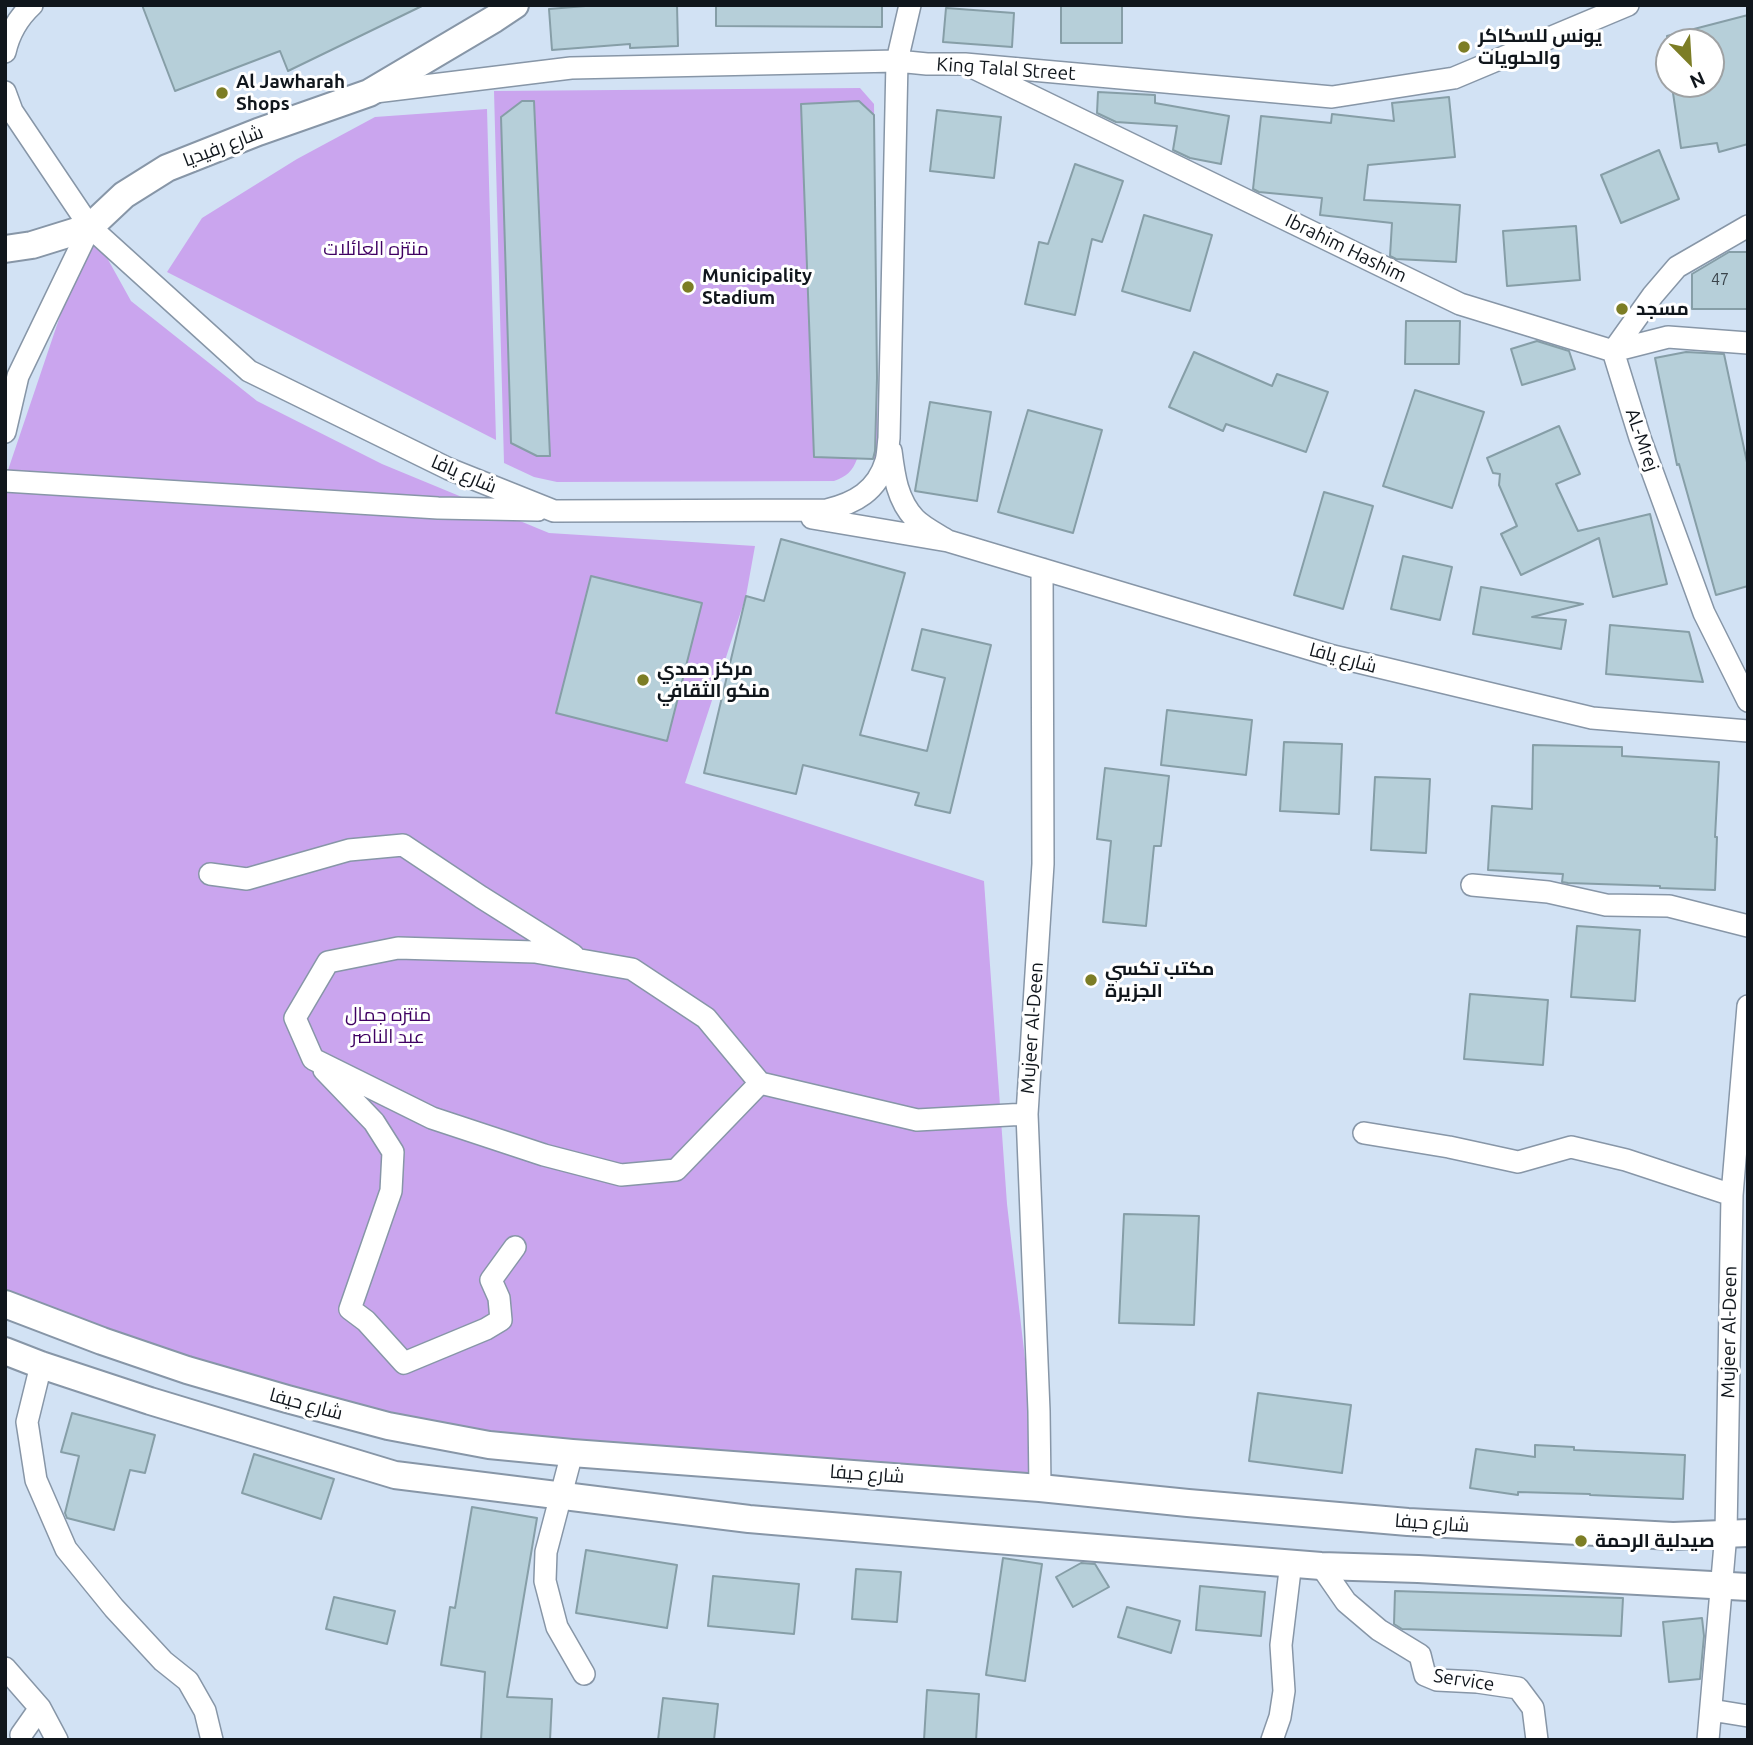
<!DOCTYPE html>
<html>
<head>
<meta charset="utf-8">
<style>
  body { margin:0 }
  #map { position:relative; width:1753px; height:1745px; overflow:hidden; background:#d2e2f4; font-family:Ubuntu,sans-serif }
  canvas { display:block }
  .frame { position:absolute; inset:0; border:7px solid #10161c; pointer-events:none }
  .north { position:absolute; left:1655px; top:28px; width:70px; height:70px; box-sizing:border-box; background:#fff; border:2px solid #9fa2a4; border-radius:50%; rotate:156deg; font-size:19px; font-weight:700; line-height:28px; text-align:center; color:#10161c }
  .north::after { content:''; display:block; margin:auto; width:24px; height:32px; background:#7c7d25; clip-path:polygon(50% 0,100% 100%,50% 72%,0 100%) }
</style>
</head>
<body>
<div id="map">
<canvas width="1753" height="1745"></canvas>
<div class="frame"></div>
<div class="north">N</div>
</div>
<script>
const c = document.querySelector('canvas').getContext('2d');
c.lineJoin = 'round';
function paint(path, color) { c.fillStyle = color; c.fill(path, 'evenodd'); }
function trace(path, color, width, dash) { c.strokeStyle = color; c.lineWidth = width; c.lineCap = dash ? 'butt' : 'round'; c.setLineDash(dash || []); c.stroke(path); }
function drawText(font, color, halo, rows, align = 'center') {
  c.font = font + ' Ubuntu,Cairo,sans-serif'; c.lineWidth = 6; c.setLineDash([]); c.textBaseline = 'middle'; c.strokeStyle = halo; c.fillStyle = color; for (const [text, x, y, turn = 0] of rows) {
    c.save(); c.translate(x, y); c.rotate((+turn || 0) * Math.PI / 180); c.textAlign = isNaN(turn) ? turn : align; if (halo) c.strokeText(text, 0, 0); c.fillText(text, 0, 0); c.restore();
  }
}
const green = new Path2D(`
  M860,88L874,104L878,459H857C852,472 847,476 834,481L557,482L534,477L504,463L494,91Z
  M487,109L496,440L167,272L202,218L297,159L375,117Z
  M90,227L131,301L257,401L382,464L549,533L755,546L746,596L685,783L984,881L1007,1204L1040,1488L388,1426L5,1306V479Z`);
const building = new Path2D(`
  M142,5H424L288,71L280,51L175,91Z
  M598,5H677L678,46L630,48V44L552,50L549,9Z
  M716,5H882V27L716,26Z
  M1061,5H1122V43H1061Z
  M946,8L1014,13L1012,47L943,42Z
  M1748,15V144L1719,152L1717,143L1681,148L1672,86L1711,84V42H1668L1667,36Z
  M1098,92L1155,95V103L1229,116L1221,164L1190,158L1173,150L1177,126L1116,122L1097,113Z
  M1449,97L1455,157L1368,165L1364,200L1460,205L1456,262L1396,259L1390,256L1392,223L1320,215L1322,198L1259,192L1253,189L1261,116L1331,123L1332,114L1394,121L1392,103Z
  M522,101H534L550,456H537L511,443L501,117Z
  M859,101L874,115L877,378L875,451L873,459L814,457L801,104Z
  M937,110L1001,117L994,178L930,171Z
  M1659,150L1679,199L1621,223L1601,175Z
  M1075,164L1123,181L1102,242L1092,239L1075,315L1025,304L1039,242L1048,244Z
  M1144,215L1212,235L1190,311L1122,291Z
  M1576,226L1580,280L1507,286L1503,231Z
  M1729,252H1748V309H1692V274Z
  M1406,321H1460L1459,364H1405Z
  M1537,341L1569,351L1575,369L1522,385L1511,349Z
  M1194,352L1272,386L1277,374L1328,392L1306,452L1226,424L1223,431L1169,407Z
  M1686,352L1724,354L1748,467V586L1716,595L1679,464L1677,465L1655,358Z
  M1415,390L1484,412L1452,508L1383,486Z
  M930,402L991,412L977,501L915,491Z
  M1028,410L1102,430L1073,533L998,512Z
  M1559,426L1580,474L1556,484L1578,531L1650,514L1667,584L1613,597L1599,538L1521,575L1501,534L1517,526L1499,485L1500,474L1493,473L1487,458Z
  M1324,492L1373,506L1343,609L1294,595Z
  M781,539L905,573L860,735L927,751L945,678L912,670L922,629L991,645L950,813L915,805L919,793L803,765L796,794L704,773L746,596L764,601Z
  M1403,556L1452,567L1440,620L1391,609Z
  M591,576L702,603L667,741L556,713Z
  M1481,587L1583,604L1532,617L1566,620L1561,649L1473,634Z
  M1610,625L1689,632L1703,682L1606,674Z
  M1167,710L1252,720L1246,775L1161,765Z
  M1284,742L1342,744L1339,814L1280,811Z
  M1533,745L1622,747V756L1719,762L1715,837H1717L1715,890L1660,888V886L1568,883L1562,882L1563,874L1488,870L1492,806L1532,809Z
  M1105,768L1169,776L1161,846H1154L1146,926L1103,922L1111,841L1097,839Z
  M1375,777L1430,779L1426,853L1371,850Z
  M1577,926L1640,930L1635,1001L1571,997Z
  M1470,994L1548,1000L1543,1065L1464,1059Z
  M1124,1214L1199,1216L1194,1325L1119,1323Z
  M1258,1393L1351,1405L1342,1473L1249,1461Z
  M72,1413L155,1435L145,1473L130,1470L114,1530L67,1518L65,1513L79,1456L61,1452Z
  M1535,1445L1574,1447V1450L1685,1455L1683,1499L1590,1495V1494L1518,1492V1495L1470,1488L1476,1449L1535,1457Z
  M254,1454L334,1479L321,1519L242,1493Z
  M472,1507L537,1518L507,1697L552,1699L550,1740H481L485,1672L441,1665L450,1607L455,1608Z
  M586,1550L677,1565L667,1628L576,1613Z
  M1003,1558L1042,1564L1025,1681L986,1675Z
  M1081,1563L1095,1564L1109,1587L1073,1607L1056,1577Z
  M856,1569L901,1572L897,1622L852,1619Z
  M713,1576L799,1584L794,1634L708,1626Z
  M1200,1586L1265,1592L1261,1636L1196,1630Z
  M1395,1591L1623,1598L1621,1636L1402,1629L1394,1624Z
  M334,1597L395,1611L387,1644L326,1629Z
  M1127,1607L1180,1621L1171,1653L1118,1637Z
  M1702,1618L1704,1636L1700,1679L1669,1682L1663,1622Z
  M927,1690L979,1694L976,1740H924Z
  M663,1698L718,1704L714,1740H658Z`);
const minor = new Path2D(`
  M5,52C9,34 18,18 32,5
  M976,69L1460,304L1613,351L1668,337L1748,343
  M5,92L12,111L90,227L249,371L449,469L554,511L827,510C855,503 877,491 886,461C888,454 888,445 889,438L897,61L910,5
  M375,92L571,68L897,61L927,64H965L1332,97L1454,78L1628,5
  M1748,226L1677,267L1653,295L1613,351L1640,438L1704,613L1748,701
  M5,432L18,376L90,227
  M5,481L438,508L538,510
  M812,518L948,541C937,534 924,528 915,519C897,500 894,475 891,451
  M948,541L1333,656L1592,718L1748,731
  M210,874L247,879L349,850L403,845L481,897L573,955
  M1472,885L1548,892L1606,905L1669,906L1748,926
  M324,1070L374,1122L393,1152L391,1191L350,1309L366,1321L404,1363L486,1329L501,1320L499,1298L491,1280L515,1247
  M760,1083L676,1170L621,1175L544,1155L432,1118L313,1059L295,1018L328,962L398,948L535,952L632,969L706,1018L760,1083L917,1120L1027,1114
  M1364,1133L1449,1147L1518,1162L1571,1147L1626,1160L1732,1195
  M41,1365L27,1422L36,1480L66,1549L114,1608L163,1661L188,1681L205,1711L212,1740
  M572,1453L546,1552L545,1581L557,1627L584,1674
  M1040,1488L1039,1411L1027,1114L1043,864L1042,569
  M1321,1566L1346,1602L1379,1630L1420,1655L1425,1675L1437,1680L1477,1682L1518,1688L1533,1708L1537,1740
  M5,1668L40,1708L57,1740
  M1711,1710L1748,1716
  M21,1735L40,1708
  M1272,1740L1280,1717L1284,1691L1281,1645L1291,1562
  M1708,1740L1726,1533L1732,1195L1748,1006`);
const major = new Path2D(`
  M5,249L32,245L90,227L124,195L167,168L258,132L369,93L494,19L515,5
  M5,1304L102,1341L187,1370L287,1399L388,1426L489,1445L572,1453L1040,1488L1188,1503L1408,1522L1673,1536L1748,1533
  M5,1351L41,1365L150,1401L395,1475L749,1519L972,1538L1321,1566L1418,1569L1748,1587`);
const markers = [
  [1464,47,7,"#7c7d25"],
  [222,93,7,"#7c7d25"],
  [688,287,7,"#7c7d25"],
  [1622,309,7,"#7c7d25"],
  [643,680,7,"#7c7d25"],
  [1091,980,7,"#7c7d25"],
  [1581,1541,7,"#7c7d25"]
];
const numberNames = [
  ["47",1720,280]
];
const poiNames = [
  ["يونس للسكاكر",1478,36],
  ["والحلويات",1478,58],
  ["Al Jawharah",236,82],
  ["Shops",236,104],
  ["Municipality",702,276],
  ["Stadium",702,298],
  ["مسجد",1636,309],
  ["مركز حمدي",657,669],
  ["منكو الثقافي",657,691],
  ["مكتب تكسي",1105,969],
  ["الجزيرة",1105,991],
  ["صيدلية الرحمة",1595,1541]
];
const streetNames = [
  ["King Talal Street",1006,69,4],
  ["شارع رفيديا",223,146,-21],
  ["Ibrahim Hashim",1346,248,26],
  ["AL-Mrej",1642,440,71],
  ["شارع يافا",464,474,23],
  ["شارع يافا",1343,658,15],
  ["Mujeer Al-Deen",1032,1028,-86],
  ["Mujeer Al-Deen",1729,1332,-89],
  ["شارع حيفا",306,1404,15],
  ["شارع حيفا",867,1474,4],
  ["شارع حيفا",1432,1523,4],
  ["Service",1464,1680,9]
];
const parkNames = [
  ["منتزه العائلات",376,249],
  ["منتزه جمال",388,1015],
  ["عبد الناصر",388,1037]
];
paint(green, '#caa5ee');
paint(building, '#b6cfd9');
trace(building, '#869ea7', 2);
trace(minor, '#8796a7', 24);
trace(major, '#8796a7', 30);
trace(minor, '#fff', 21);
trace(major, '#fff', 26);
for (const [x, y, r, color] of markers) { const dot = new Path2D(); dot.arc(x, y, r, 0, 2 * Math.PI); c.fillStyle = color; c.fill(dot); trace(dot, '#fff', 2.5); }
drawText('16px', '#3a444b', null, numberNames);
drawText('bold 19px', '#10161c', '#fff', poiNames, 'left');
drawText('19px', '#10161c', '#fff', streetNames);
drawText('19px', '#3f0062', '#fff', parkNames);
</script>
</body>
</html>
